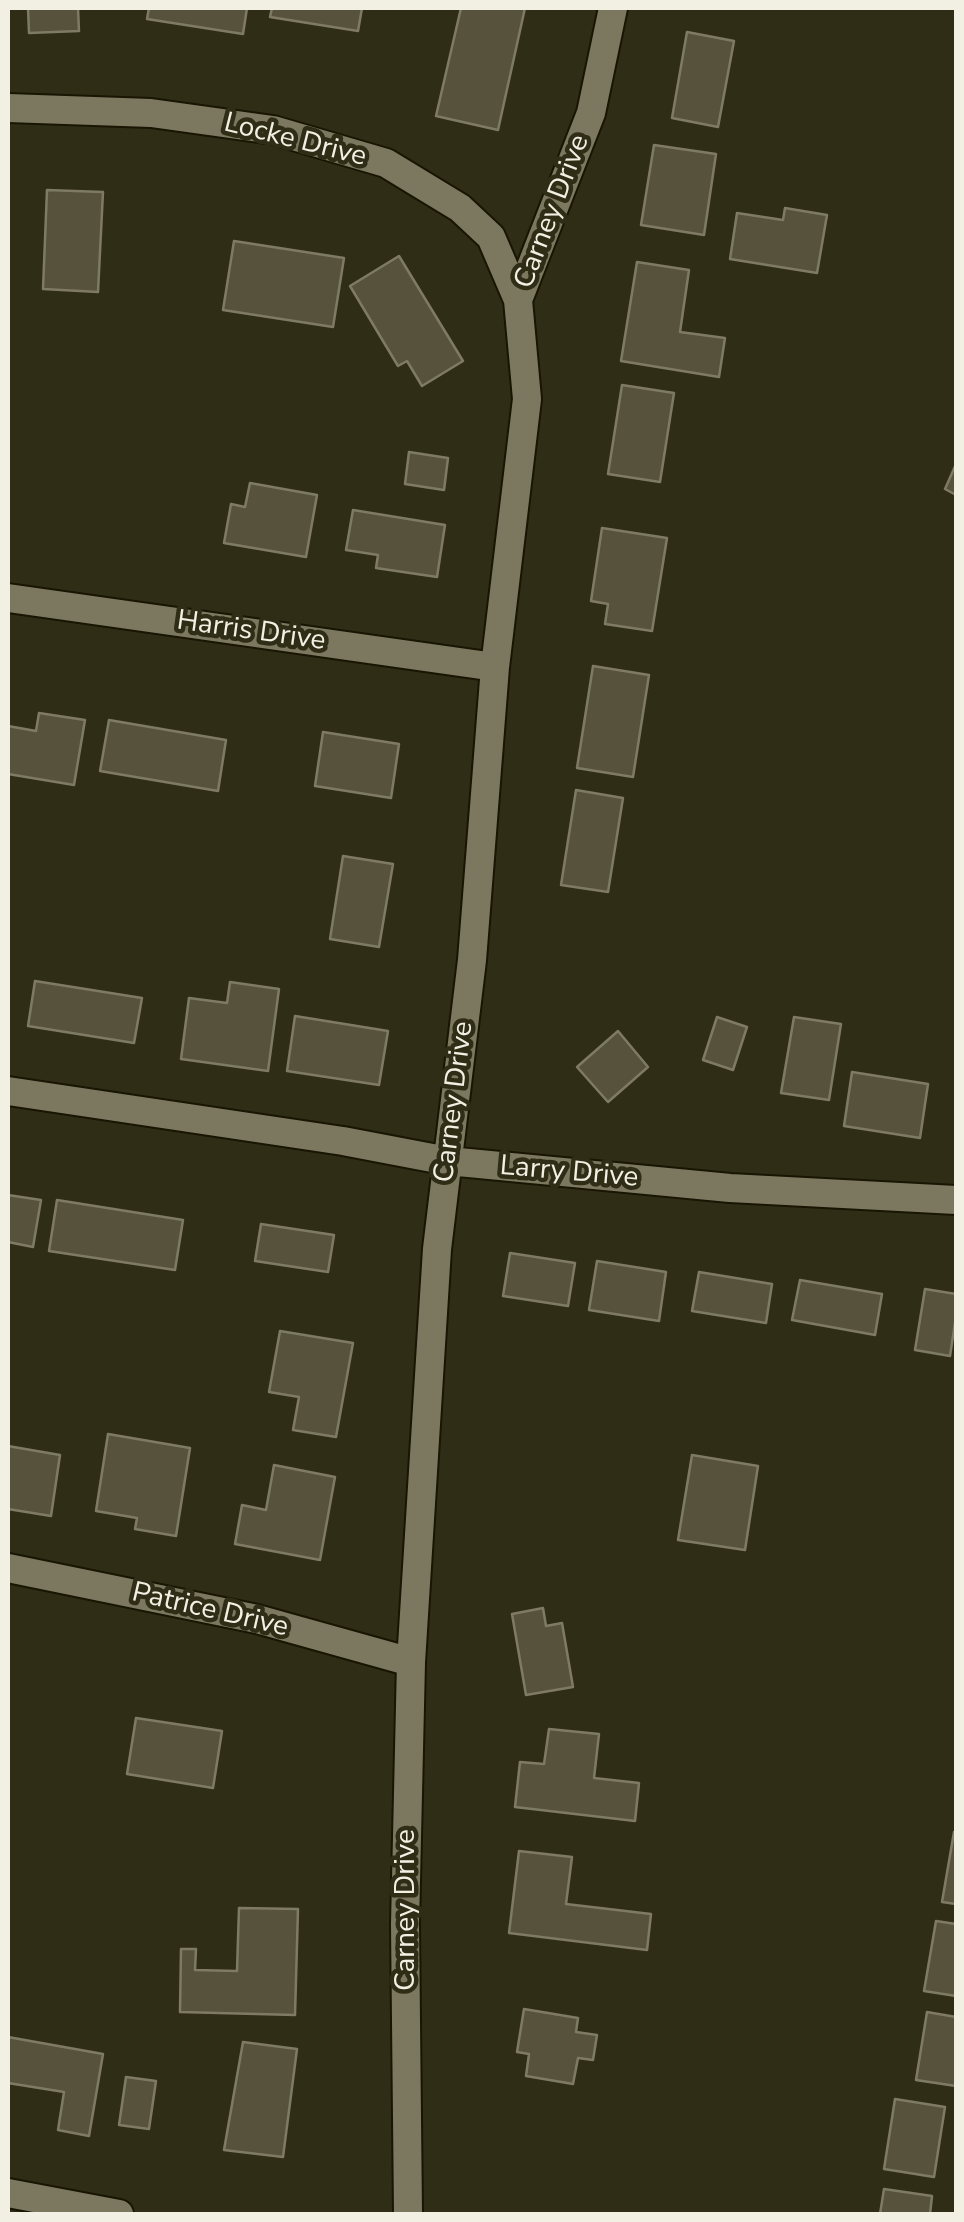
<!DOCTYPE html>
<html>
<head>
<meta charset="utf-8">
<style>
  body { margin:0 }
  #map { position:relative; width:964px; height:2222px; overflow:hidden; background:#302d17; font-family:"Nunito Sans",sans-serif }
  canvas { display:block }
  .frame { position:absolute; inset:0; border:10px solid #f2f0e3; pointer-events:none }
</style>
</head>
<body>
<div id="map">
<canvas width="964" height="2222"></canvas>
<div class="frame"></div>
</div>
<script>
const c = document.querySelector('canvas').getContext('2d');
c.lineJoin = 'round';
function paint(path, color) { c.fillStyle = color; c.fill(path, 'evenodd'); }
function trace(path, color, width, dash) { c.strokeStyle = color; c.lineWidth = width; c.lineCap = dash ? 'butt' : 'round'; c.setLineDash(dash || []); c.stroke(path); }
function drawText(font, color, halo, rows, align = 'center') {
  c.font = font + ' "Nunito Sans",sans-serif'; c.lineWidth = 9; c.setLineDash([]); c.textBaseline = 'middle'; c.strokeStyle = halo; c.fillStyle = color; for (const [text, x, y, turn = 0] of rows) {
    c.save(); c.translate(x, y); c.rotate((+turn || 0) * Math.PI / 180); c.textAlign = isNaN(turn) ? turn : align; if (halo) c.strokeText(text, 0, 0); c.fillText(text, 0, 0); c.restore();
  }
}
const building = new Path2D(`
  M28,8H78L79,31L29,33Z
  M149,8H247L243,34L147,19Z
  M272,8H362L358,31L270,17Z
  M461,8H525L498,130L436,116Z
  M687,32L734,41L718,127L672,118Z
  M654,145L716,154L704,235L641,225Z
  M47,190L103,192L98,292L43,289Z
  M785,208L827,215L817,273L730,259L737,213L783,220Z
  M234,241L344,258L333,327L223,310Z
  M399,256L463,361L422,386L407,361L398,366L350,286Z
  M637,262L689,270L680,332L725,338L719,377L621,361Z
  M622,385L674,393L660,482L608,474Z
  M409,452L448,458L444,490L405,484Z
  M956,464V495L945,489Z
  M250,483L317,495L306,557L224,543L231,504L245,507Z
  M353,510L445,525L437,577L376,568L378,555L346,550Z
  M602,528L667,538L652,631L605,624L608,604L591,601Z
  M593,666L649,675L633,777L577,768Z
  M39,713L85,720L74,785L8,774V726L36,731Z
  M109,720L226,740L218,791L100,771Z
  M323,732L399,744L391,798L315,786Z
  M576,790L623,798L608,892L561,885Z
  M343,856L393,864L379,947L330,939Z
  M35,981L142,998L134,1043L28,1026Z
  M230,982L279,989L268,1071L181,1059L189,998L227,1003Z
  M295,1016L388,1031L379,1085L287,1071Z
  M717,1017L747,1027L733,1070L703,1060Z
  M794,1017L841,1024L829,1100L781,1093Z
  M618,1031L648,1067L608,1102L577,1067Z
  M852,1072L928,1084L920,1138L844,1126Z
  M8,1195L41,1200L33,1247L8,1242Z
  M57,1200L183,1220L175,1270L49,1251Z
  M261,1224L334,1235L328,1272L255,1261Z
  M510,1253L575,1263L568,1306L503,1296Z
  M597,1261L666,1272L659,1321L589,1310Z
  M699,1272L772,1284L766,1323L692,1311Z
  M800,1280L882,1294L875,1335L792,1320Z
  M925,1289L956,1294V1316L950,1356L915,1350Z
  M280,1331L353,1343L336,1437L293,1430L299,1397L269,1392Z
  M108,1434L190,1448L176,1536L135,1529L137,1518L96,1511Z
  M8,1446L60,1455L51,1516L8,1509Z
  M692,1455L758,1466L745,1550L678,1540Z
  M274,1465L335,1477L320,1560L235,1544L242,1505L266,1510Z
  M543,1608L546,1626L562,1623L573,1687L526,1695L512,1614Z
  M136,1718L222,1731L213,1788L127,1774Z
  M549,1729L599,1734L594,1778L639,1783L635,1821L515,1807L520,1762L544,1764Z
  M954,1832L956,1833V1904L942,1902Z
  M519,1851L572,1857L566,1904L651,1914L647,1950L509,1933Z
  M239,1908L298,1909L295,2015L180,2012L181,1949H196L195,1970L237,1971Z
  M936,1921L956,1924V1996L924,1991Z
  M524,2009L578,2018L576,2032L597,2035L593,2060L578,2058L573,2084L526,2076L529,2054L517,2052Z
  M927,2012L956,2017V2086L916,2080Z
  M8,2037L103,2054L89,2136L58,2130L64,2092L8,2083Z
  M243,2042L297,2049L283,2157L224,2150Z
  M126,2077L156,2081L149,2129L119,2125Z
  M895,2099L945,2107L934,2177L884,2169Z
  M884,2189L932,2196L930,2214H880Z`);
const street = new Path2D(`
  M8,108L151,113L273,130L386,163L460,208L491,237L518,300
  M8,598L495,667
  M8,1091L343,1141L448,1161L730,1188L956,1200
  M8,1568L257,1619L411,1662
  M8,2193L119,2214
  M408,2214L405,1924L411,1662L437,1249L472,960L495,667L527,399L518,300L591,113L613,8`);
const streetNames = [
  ["Locke Drive",295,141,14],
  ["Carney Drive",553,212,-69],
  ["Harris Drive",251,632,8],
  ["Carney Drive",455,1102,-83],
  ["Larry Drive",569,1173,5],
  ["Patrice Drive",210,1611,13],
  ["Carney Drive",407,1910,-90]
];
paint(building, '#56523c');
trace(building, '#7f7b63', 2.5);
trace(street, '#181502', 32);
trace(street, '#7c7860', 28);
drawText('28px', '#f2f0e3', '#302d17', streetNames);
</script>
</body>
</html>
